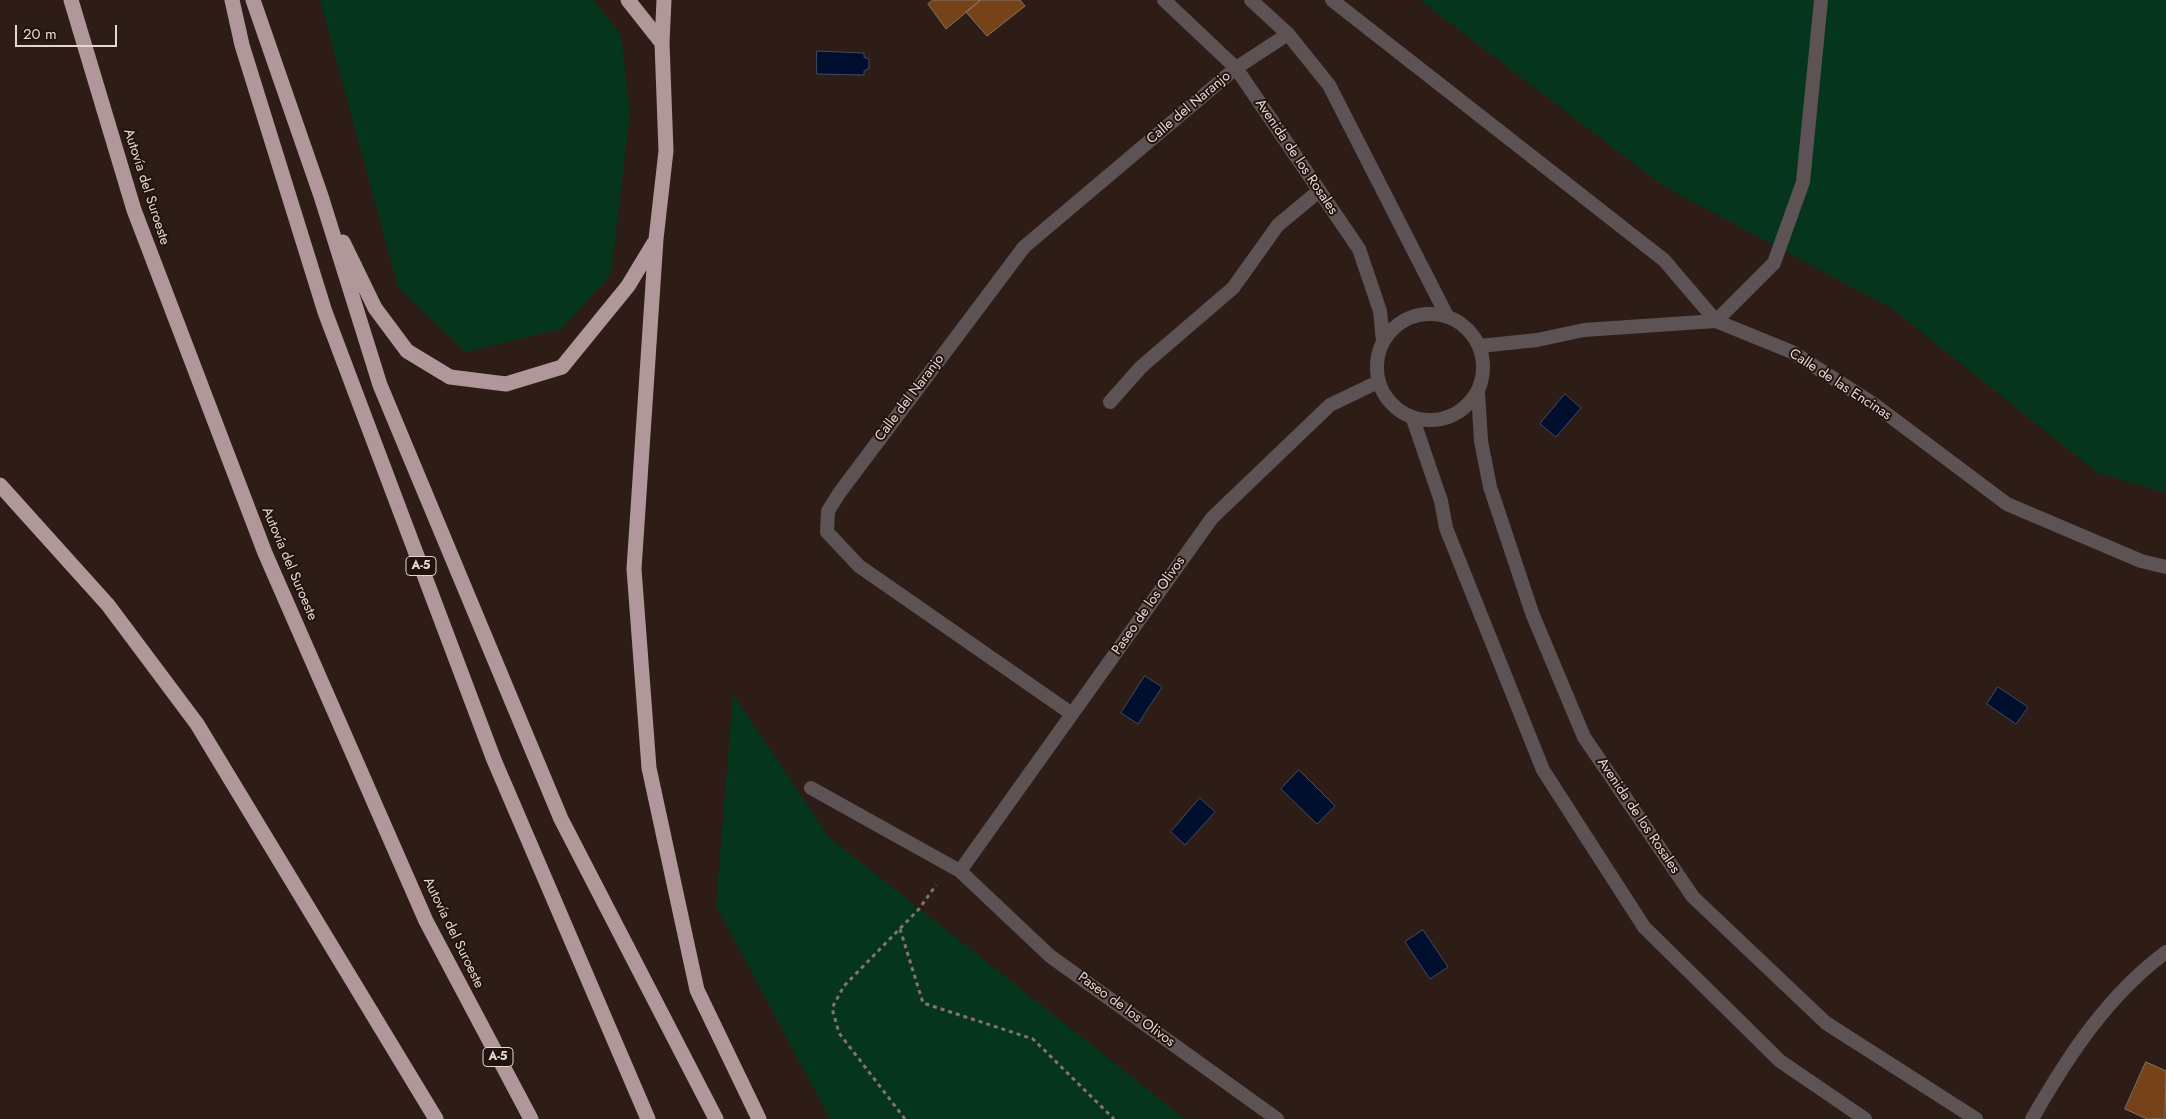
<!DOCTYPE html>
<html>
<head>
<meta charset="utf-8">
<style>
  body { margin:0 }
  #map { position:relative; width:2166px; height:1119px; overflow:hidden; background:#2d1d16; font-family:Jost,sans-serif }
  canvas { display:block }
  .scale { position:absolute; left:15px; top:25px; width:102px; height:22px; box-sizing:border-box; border:2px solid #e4d8d3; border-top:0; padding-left:6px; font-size:15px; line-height:18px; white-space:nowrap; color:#e4d8d3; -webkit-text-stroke:4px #23130d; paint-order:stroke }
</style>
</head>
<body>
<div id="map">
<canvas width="2166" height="1119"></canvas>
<div class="scale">20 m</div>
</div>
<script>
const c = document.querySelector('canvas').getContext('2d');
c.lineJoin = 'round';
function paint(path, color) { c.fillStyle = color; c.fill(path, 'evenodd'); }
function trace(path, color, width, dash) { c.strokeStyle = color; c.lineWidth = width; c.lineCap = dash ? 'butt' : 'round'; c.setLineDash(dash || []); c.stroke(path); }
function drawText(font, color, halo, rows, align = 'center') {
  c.font = font + ' Jost,sans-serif'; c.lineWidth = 4; c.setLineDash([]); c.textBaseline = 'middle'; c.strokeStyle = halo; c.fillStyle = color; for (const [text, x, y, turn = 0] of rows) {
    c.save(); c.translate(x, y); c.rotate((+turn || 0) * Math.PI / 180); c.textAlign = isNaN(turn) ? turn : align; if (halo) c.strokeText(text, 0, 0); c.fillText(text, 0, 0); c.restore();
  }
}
const green = new Path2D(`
  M320,0H593L621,34L630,113L611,274L562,329L465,352L398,287Z
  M1420,0H2166V493L2098,473L1891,308L1662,185Z
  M733,694L829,837L1185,1119H830L716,906Z`);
const water = new Path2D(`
  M817,51L864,53V57L869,59V68L864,71V75L817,74Z
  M1565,394L1581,408L1556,437L1540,424Z
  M1145,676L1162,687L1138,724L1121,713Z
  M1998,687L2028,707L2016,724L1987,704Z
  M1299,770L1335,806L1317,824L1281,789Z
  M1200,798L1215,812L1185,845L1171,832Z
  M1423,930L1448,967L1430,979L1405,942Z`);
const building = new Path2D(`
  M933,0H981L946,29L928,4Z
  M981,0H1020L1025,6L987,36L966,12Z
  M2146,1062L2166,1071L2165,1119H2147L2125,1109Z`);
const path = new Path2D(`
  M900,929L923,1003L1033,1039L1114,1119
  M905,1119L839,1033L832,1008L844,986L919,909L936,885`);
const service = new Path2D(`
  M1110,402L1141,367L1233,288L1278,225L1319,191`);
const minor = new Path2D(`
  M1332,0L1664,260L1716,321L1774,263L1803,182L1821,0
  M1480,346L1537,340L1584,330L1716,321L1792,352L1875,405L2007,504L2141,561L2166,567
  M1072,714L859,566L827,532L828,511L840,492L1024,247L1236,68L1288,34
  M811,788L960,871
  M1277,1119L1050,956L960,871L1212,518L1330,405L1378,382
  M2032,1119C2068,1056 2107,996 2166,952`);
const tertiary = new Path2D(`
  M1164,0L1236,68L1359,249L1380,311L1383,341
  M1251,0L1288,34L1329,85L1447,316
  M1377 367a53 53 0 1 1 106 0a53 53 0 1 1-106 0Z
  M1478,392L1481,441L1490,487L1532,613L1584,737L1693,897L1826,1023L1976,1119
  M1413,419L1441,501L1446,528L1543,770L1644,927L1780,1061L1865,1119`);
const motorway = new Path2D(`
  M71,0L134,210L265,553L426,921L531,1119
  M232,0L242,45L325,312L494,760L648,1119
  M253,0L321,196L380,385L561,819L716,1119
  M628,0L662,43
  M664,0L662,43L666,151L656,239L634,569L649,768L697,990L759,1119
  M343,242L375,308L407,351L450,377L506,384L562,367L628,286L654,243
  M0,485L108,605L197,724L436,1119`);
const shields = [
  [421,566,30],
  [498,1057,30]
];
const shieldNames = [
  ["A-5",421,566],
  ["A-5",498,1057]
];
const streetNames = [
  ["Calle del Naranjo",1189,108,-40],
  ["Avenida de los Rosales",1296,157,56],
  ["Autovía del Suroeste",146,187,72],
  ["Calle de las Encinas",1840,385,33],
  ["Calle del Naranjo",910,398,-53],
  ["Autovía del Suroeste",289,564,67],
  ["Paseo de los Olivos",1149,606,-55],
  ["Avenida de los Rosales",1638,816,56],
  ["Autovía del Suroeste",453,933,64],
  ["Paseo de los Olivos",1126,1010,36]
];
paint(green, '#06351d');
paint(water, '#000f2d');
trace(water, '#444b5f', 1);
paint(building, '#764218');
trace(building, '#867468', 1);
trace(path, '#82746e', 3, [4, 4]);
trace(service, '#5d5354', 14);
trace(minor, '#5d5354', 14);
trace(tertiary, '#5d5354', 14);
trace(motorway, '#b09799', 15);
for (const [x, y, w] of shields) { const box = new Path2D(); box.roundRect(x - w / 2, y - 9.5, w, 19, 4); c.fillStyle = '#23130d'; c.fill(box); trace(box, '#e4d8d3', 1); }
drawText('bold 12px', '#e4d8d3', null, shieldNames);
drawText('14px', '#e4d8d3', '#23130d', streetNames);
</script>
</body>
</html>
